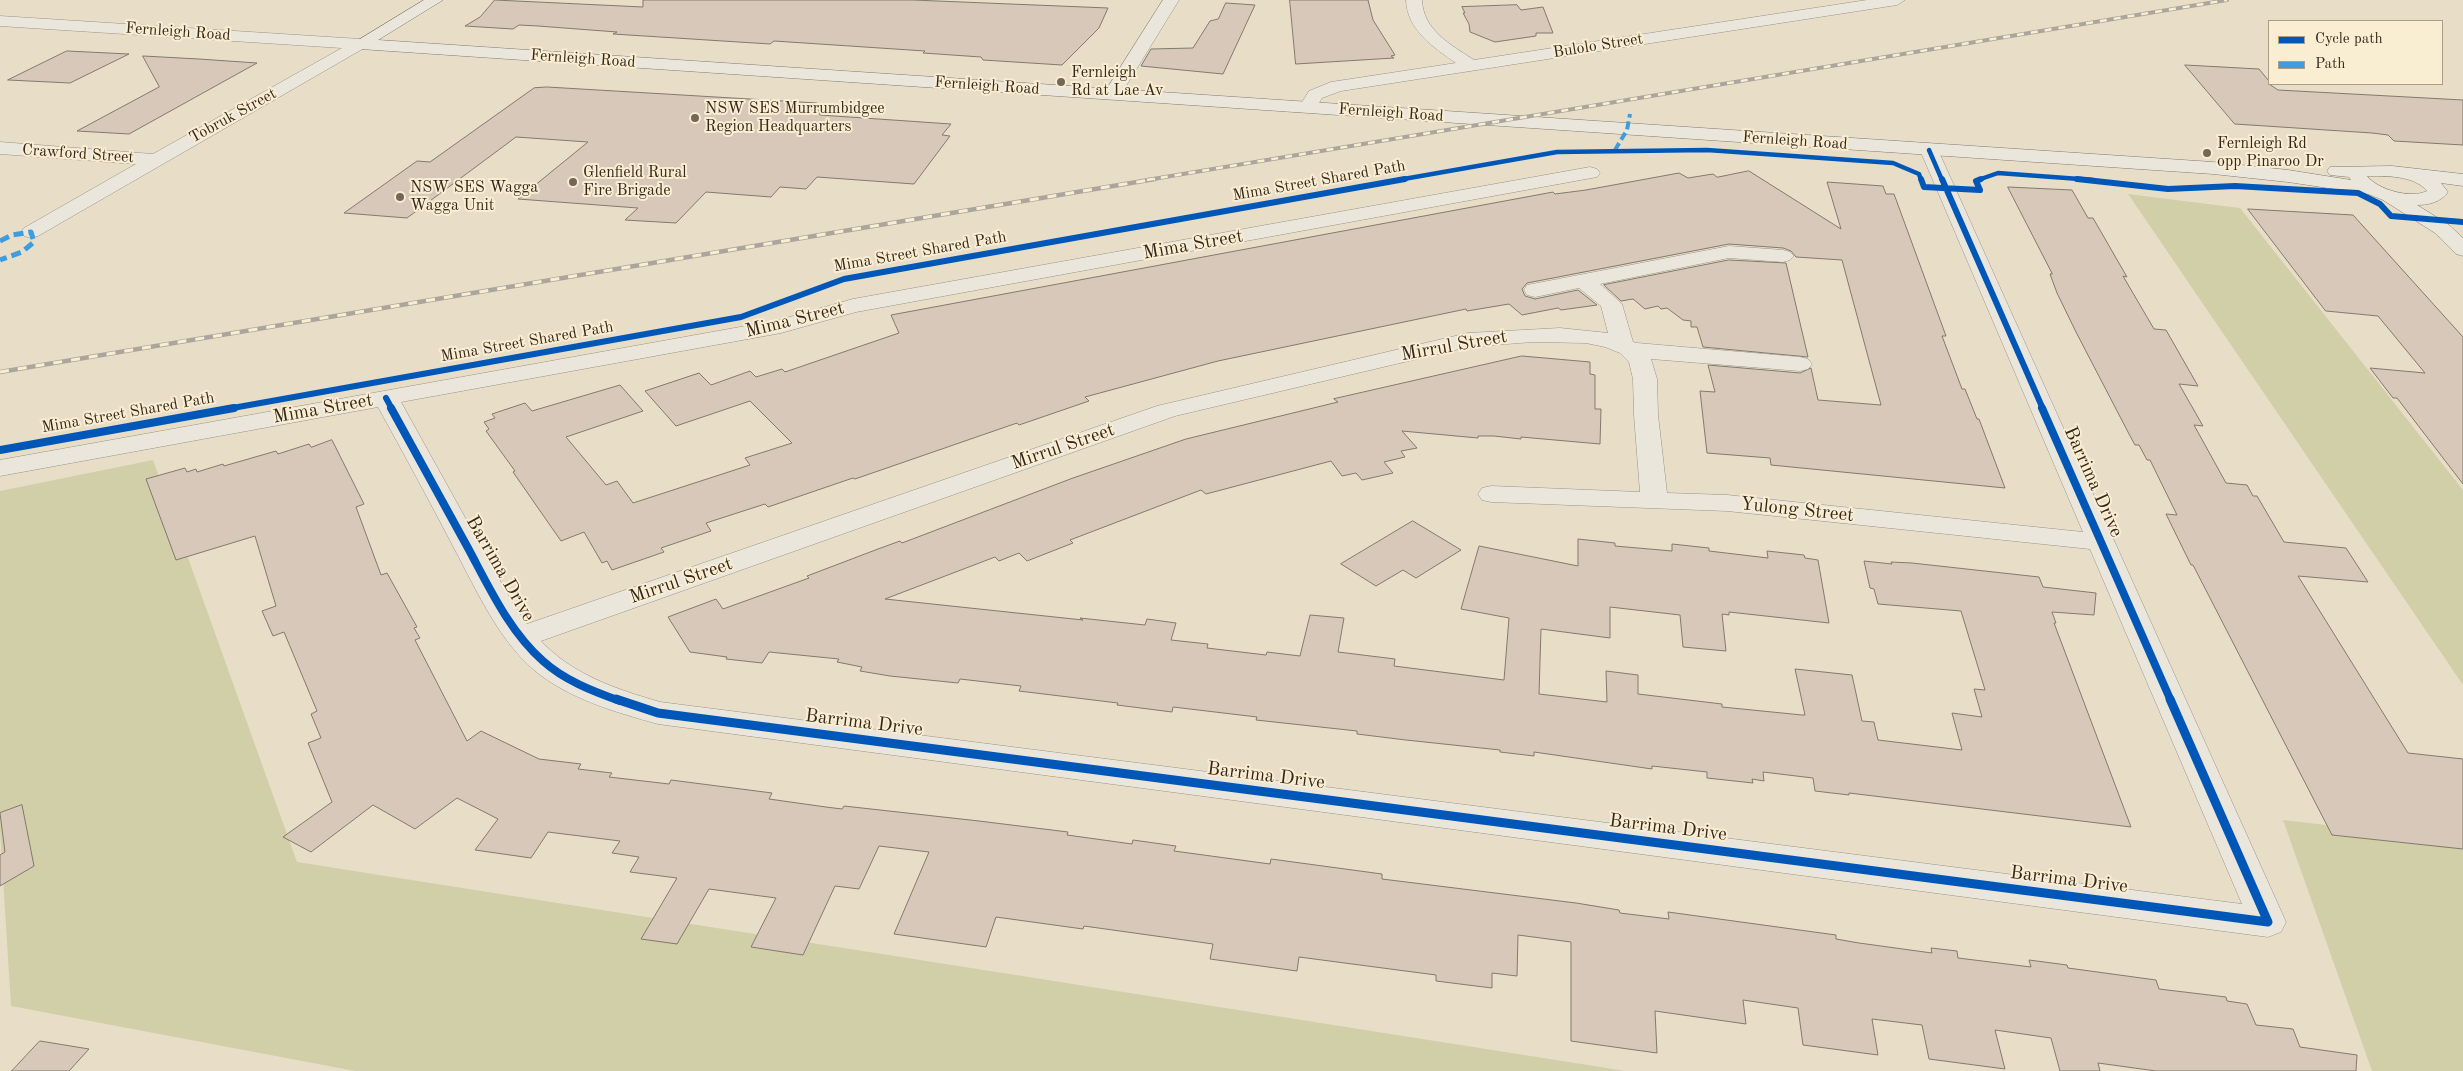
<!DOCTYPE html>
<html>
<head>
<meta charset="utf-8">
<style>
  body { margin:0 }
  #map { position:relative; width:2463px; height:1071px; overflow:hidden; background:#e8dec8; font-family:"Old Standard TT",serif }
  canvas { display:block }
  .legend { position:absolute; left:2268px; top:20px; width:175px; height:65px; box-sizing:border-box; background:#f9edd2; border:1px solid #ab9e89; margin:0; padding:6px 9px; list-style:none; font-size:15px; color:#35271b }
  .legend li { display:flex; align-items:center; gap:10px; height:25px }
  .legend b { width:25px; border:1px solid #ab9e89 }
</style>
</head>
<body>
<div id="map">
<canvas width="2463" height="1071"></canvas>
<ul class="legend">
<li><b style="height:6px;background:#0057b8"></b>Cycle path</li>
<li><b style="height:6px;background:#3e9cdf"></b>Path</li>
</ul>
</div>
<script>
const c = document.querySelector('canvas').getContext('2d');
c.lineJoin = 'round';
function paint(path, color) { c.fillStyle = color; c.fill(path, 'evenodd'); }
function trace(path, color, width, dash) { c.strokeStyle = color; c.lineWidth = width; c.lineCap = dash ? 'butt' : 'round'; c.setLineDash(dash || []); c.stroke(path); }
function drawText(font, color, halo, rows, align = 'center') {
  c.font = font + ' "Old Standard TT",serif'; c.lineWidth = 4; c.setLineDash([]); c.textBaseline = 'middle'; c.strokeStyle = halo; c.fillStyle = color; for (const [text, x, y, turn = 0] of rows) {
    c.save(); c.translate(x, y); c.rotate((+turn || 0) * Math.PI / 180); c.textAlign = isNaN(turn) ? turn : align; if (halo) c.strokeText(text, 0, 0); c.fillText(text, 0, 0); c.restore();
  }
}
const green = new Path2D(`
  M2128,194L2240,208L2463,490V685Z
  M153,460L297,862L1626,1071H355L11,1006L0,831V491Z
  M2283,820L2463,841V1071H2372Z`);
const building = new Path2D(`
  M495,0L643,7V0H913L1108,8L1099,28L1062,65L983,60L981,57L923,53L925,51L774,41L770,44L613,34L617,32L538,26L519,25L513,29L465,26L480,17Z
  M1290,0H1368L1373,20L1395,55L1391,56L1394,58L1296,64Z
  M1226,3L1255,5L1223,74L1141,66L1151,49L1193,48L1210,21L1218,19Z
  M1517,5L1521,10L1543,7L1553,33H1536V36L1495,42L1470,32L1469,24L1463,13H1465L1462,7Z
  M67,51L129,54L70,83L8,80Z
  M143,56L199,59L257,63L129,134L77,131L159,87Z
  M2185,65L2259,69L2269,81V84L2278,90L2463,100V145L2394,141L2388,135L2372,133L2235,124Z
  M547,87L817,103L820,115L951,124L942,135L950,136L914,184L817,177L806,189L780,187L771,197L706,192L676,223L625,220L638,208L518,199L588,142L516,137L407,218L344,213L417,161L430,162L534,88Z
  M1749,171L1841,229L1827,182L1883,186L1886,194H1894L1946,336H1942L1962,389H1965L1977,419H1979L2005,488L1771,465L1770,458L1707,453L1700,391L1715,392L1708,365L1800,373L1811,368L1818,400L1881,405L1842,260L1796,257L1791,251L1783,248L1729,244L1527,283L1522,289L1525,296L1535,299L1578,290L1597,305L1561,310L1558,308L1522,315L1509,304L1467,311L1466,309L1218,361L1085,397L1089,401L1019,425L1017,423L855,479L853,478L768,507L765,504L706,523L711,531L661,548L664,552L612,570L607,561L602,563L584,532L561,541L513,472L515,471L486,431L489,429L484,422L495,418L492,414L525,403L532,411L620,385L643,411L566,437L606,485L617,481L633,503L750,465L745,458L792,443L750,401L676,426L645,391L699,373L711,385L750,371L756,377L782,369L785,372L899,333L891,315L1553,192L1555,194L1586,190L1679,173L1688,178L1713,174L1717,177Z
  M2008,187L2072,190L2088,218H2093L2127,277L2123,276L2154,329L2166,330L2198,386L2179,384L2203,426L2194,425L2226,483L2247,485L2253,496H2257L2284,542L2346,548L2368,582L2298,576L2408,753L2463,759V849L2332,835L2193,565H2191L2166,514L2177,515L2150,460H2147L2139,445H2135L2129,434L2076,332L2057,293L2050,274H2052Z
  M2248,209L2353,215L2463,337V484L2397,398H2393L2370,368L2425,373L2378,316L2326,311Z
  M1729,260L1786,263L1808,357L1703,347L1697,327H1691V321L1683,320L1667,308L1661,309L1658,306L1645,309L1633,299L1621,301L1604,285Z
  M1522,356L1590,362V374L1595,375V409H1601L1600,444L1521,437V439L1494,436H1478V438L1402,431L1417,448L1401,451L1405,457L1384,462L1393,473L1362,480L1356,473L1342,476L1331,461L1206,494L1201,490L1070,540L1073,543L1027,561L1019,553L999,561L995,557L885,599L1083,620L1080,618L1145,625L1147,619L1176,623L1171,640L1208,644L1207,648L1266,655L1267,652L1300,656L1310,615L1344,618L1338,652L1395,659L1394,666L1504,680L1509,618L1461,609L1479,546L1578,566V539L1615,543V546L1672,551V544L1709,548V551L1768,558L1767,551L1804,555L1805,558L1818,560L1829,623L1729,612V615L1722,614L1726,651L1683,647L1680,615L1610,607V638L1541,629L1539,694L1607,702L1606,671L1638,675V694L1722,704V707L1802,715H1805L1795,669L1852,675L1862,721L1874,722L1878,740L1962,750L1952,713L1982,717L1974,689L1985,690L1961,611L1878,604L1874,589L1870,588L1864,561L1892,564L1891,562L1912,563L2039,577L2043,587L2096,593L2094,615L2052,612L2056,623H2054L2131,827L1849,793V795L1815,791L1813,778L1763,772L1764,781L1752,779L1753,783L1707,778V772L1652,766V769L1534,752V756L1500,752V750L1406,740L1357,734V731L1256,720L1257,717L1173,707L1172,712L1117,705L1118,703L1019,691L1021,686L960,679L958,683L890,676L860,671L862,667L837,662L839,659L769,652L762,663L726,659L727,657L690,652L668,617L716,599L723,609L809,578L807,576L878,549L900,541L902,543L1073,478L1186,439L1338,402L1334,399Z
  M332,440L364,504L356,507L381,575L387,573L417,627L414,628L420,638L415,640L467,741L481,731L539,759L581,764L578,769L612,773L609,777L669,784L671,780L772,793L769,799L826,807L842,809L844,806L979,821L1068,832L1067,835L1132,844L1133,840L1176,846L1174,851L1270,864L1271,859L1382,874V879L1576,903L1619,910L1620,913L1669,919L1668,912L1836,935V939L1859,943L1932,953L1931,948L1957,951L1958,958L2031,967L2029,960L2067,965L2068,968L2156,980L2159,989L2226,997L2227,1001L2247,1004L2256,1025L2293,1029L2300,1047L2357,1055L2356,1071H2156L2098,1063L2100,1071H2060L2051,1038L1995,1030L2005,1069L1929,1059L1922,1025L1872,1019L1878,1055L1803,1045L1798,1008L1743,1000L1746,1024L1655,1011L1657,1053L1571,1041V942L1518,935L1517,976L1492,973V988L1436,981V975L1299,957L1297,971L1210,959L1213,944L1084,926L1083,929L996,917L986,947L894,934L929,852L879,846L859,889L835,886L803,955L751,947L776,898L709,889L677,944L641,939L677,878L630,872L639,857L612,853L620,841L548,832L531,858L475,850L498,819L457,798L415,829L373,805L311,852L283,837L332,802L308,743L321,738L311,714L317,711L284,632L273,636L262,611L276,606L255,536L176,560L146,479L185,468L187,472L196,469L197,472L223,464L224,466L276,451L278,454L309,444L311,447Z
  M1413,521L1461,550L1416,578L1403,570L1376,586L1341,564Z
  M22,805L34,866L0,886V855L5,852L0,813Z
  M40,1041L89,1049L69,1071H12Z`);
const street = new Path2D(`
  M1163,0H1179L1118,99H1106L1103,95Z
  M1406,0H1422C1423,30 1451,45 1474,60L1867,0H1905L1897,5L1341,91L1322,98L1314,111H1302L1299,107L1309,91L1331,82L1456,63C1433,47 1407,30 1406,0Z
  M0,16L360,39L368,44L366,47L38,236L31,238L24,236L21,232L24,228L136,164L0,154V142L153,154L342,48L0,26Z
  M1929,144L1936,146L1938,150L2286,922L2281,932L2268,937L658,724C615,712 569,699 534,670C498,639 477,591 455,550C430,502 404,454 378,407L0,476V460L779,320L853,299L1590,167L1597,169L1600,173L1597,177L856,312L781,333L401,402L513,604L527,624L1157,406L1468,333L1560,328L1608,333L1601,306L1579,288L1535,297L1527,295L1524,290L1527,285L1729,246L1783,250L1790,252L1794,256L1790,260L1783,262L1729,258L1600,284L1622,304L1633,342L1637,343L1800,357L1808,359L1812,364L1808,369L1800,371L1651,359L1657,379L1658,415L1667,493L1727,495L2083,532L1920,150L1922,146ZM1533,342L1586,343L1605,347L1620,353L1629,362L1633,379L1634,415L1640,492L1491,486L1482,488L1478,494L1482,500L1491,502L1727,511L2090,549L2242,904L660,702C616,689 573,675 541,641L1175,416L1468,347Z`);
const secondary = new Path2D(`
  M424,0H443L378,40L2213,162L2288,170L2351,180L2349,177L2330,175L2327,171L2330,167L2392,166L2463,174V186L2441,183L2448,192C2441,202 2429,205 2417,205L2449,225L2463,238V256L2456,254L2435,233L2383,200L2368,194L2288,182L2213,174L360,49L352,44ZM2367,176C2386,176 2414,175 2427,191C2411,199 2378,190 2367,176Z`);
const railFar1 = new Path2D(`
  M1147,180L2227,0`);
const rail = new Path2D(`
  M0,372L1155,179`);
const quietFar1 = new Path2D(`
  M1615,150L1627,130L1630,114`);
const quiet = new Path2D(`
  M0,241L12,235L31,232L34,242L22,252L0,260`);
const cyclewayFar3 = new Path2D(`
  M1929,150L1942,180
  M1398,180L1557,152L1707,150L1893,163L1919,174L1921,180
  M1978,180L1998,173L2093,180`);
const cyclewayFar2 = new Path2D(`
  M1921,179L1924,187L1980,190L1976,181L1981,179
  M1942,179L2043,409
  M2077,179L2168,189L2235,186L2358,193L2380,204L2391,216L2463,222
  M386,398L392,409
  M227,409L741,317L844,279L1405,179`);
const cyclewayFar1 = new Path2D(`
  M391,408C417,455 442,501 468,548C489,587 509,631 543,661C564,680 592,691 620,701
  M2042,408L2171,701
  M0,450L234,408`);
const cycleway = new Path2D(`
  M616,699L658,713L2268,922L2170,699`);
const markers = [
  [1061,82,5,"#746758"],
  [695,118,5,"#746758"],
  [2207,153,5,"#746758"],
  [573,182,5,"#746758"],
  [400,197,5,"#746758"]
];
const farStreetnames = [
  ["Fernleigh Road",178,32,4],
  ["Bulolo Street",1598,46,-9],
  ["Fernleigh Road",583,59,4],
  ["Fernleigh Road",987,86,4],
  ["Fernleigh Road",1391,113,4],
  ["Tobruk Street",233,116,-29],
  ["Fernleigh Road",1795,141,4],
  ["Crawford Street",78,154,4],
  ["Mima Street Shared Path",1319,181,-10],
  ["Mima Street Shared Path",920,252,-10],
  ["Mima Street Shared Path",527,342,-10],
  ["Mima Street Shared Path",128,413,-10]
];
const farPoinames = [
  ["Fernleigh",1071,73],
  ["Rd at Lae Av",1071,91],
  ["NSW SES Murrumbidgee",705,109],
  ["Region Headquarters",705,127],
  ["Fernleigh Rd",2217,144],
  ["opp Pinaroo Dr",2217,162],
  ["Glenfield Rural",583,173],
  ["Fire Brigade",583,191],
  ["NSW SES Wagga",410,188],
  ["Wagga Unit",410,206]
];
const streetNames = [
  ["Mima Street",1193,245,-10],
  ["Mima Street",795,320,-14],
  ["Mirrul Street",1454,346,-10],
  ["Mima Street",323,409,-10],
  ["Mirrul Street",1063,447,-19],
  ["Barrima Drive",2093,482,66],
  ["Yulong Street",1797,510,6],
  ["Barrima Drive",500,569,60],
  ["Mirrul Street",681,581,-19],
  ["Barrima Drive",864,723,7],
  ["Barrima Drive",1266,776,7],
  ["Barrima Drive",1668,828,7],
  ["Barrima Drive",2069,880,7]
];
paint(green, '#d1cfa8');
paint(building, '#d8c8ba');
trace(building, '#817a6d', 1);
trace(street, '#9a9385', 1);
trace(secondary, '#817a6d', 1);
paint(street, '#ebe6dc');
paint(secondary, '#ebe6dc');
trace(railFar1, '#aba59c', 4);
trace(rail, '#aba59c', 4.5);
trace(railFar1, '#f9edd2', 2.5, [7]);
trace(rail, '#f9edd2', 3, [9]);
trace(quietFar1, '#3e9cdf', 4, [8, 4]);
trace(quiet, '#3e9cdf', 5, [10, 5]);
trace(cyclewayFar3, '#0057b8', 4.5);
trace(cyclewayFar2, '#0057b8', 6);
trace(cyclewayFar1, '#0057b8', 8);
trace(cycleway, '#0057b8', 9);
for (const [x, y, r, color] of markers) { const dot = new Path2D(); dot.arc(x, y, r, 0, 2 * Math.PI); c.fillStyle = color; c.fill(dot); trace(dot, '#f9edd2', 2); }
drawText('16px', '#35271b', '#f9edd2', farStreetnames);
drawText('16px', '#35271b', '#f9edd2', farPoinames, 'left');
drawText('19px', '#35271b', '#f9edd2', streetNames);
</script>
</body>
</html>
